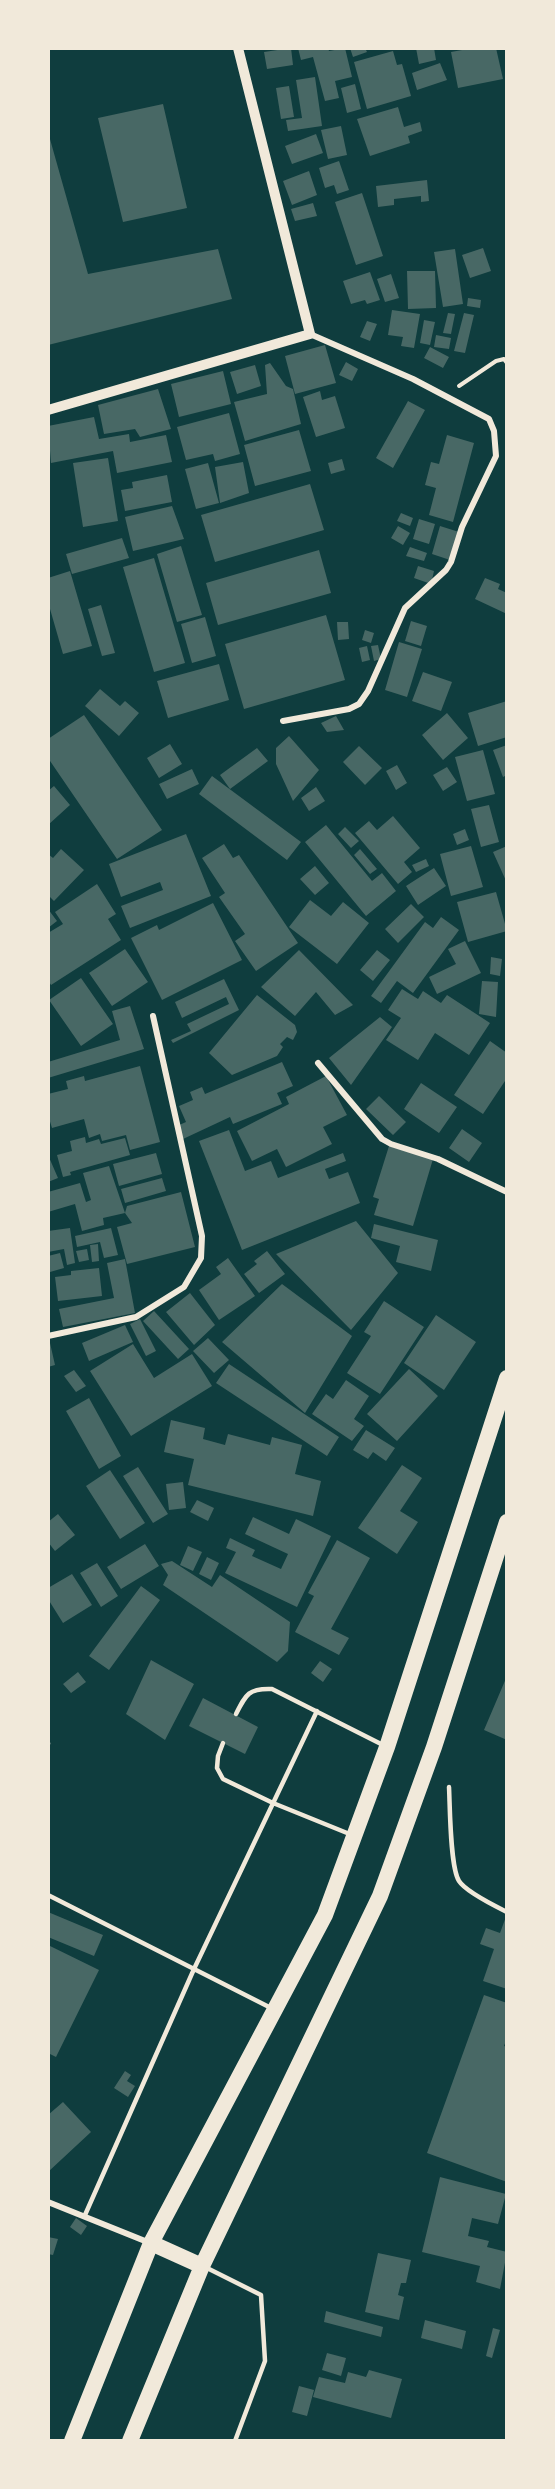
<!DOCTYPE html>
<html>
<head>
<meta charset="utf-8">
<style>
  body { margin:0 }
  #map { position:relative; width:555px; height:2489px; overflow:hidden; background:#0f3d3e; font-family:"Golos Text",sans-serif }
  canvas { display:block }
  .frame { position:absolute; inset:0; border:50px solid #f1e9da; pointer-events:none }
</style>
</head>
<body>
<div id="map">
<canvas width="555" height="2489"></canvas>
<div class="frame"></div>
</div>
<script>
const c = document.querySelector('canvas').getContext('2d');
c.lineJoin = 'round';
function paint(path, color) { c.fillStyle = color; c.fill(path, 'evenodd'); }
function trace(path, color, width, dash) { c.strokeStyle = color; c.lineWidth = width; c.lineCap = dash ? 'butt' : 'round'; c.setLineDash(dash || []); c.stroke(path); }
const building = new Path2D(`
  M291,48L293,65L267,69L264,52Z
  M298,48H328L329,51L345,48L352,77L335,81L339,98L325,101L313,57L301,60Z
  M350,48H365L367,52L353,57Z
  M416,48H434L436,60L419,64Z
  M473,48H496L503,79L458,88L451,52Z
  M393,51L397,65L402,64L411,96L367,109L354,62Z
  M440,63L447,80L417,90L412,73Z
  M315,77L322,126L288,131L286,120L302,118L296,80Z
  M355,84L361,109L347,113L341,88Z
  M289,86L294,117L281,119L276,88Z
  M163,104L187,208L123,222L98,118Z
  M398,107L404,127L420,122L422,131L408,136L410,143L370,156L357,119Z
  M341,126L347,155L328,159L321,130Z
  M48,132L88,274L218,249L232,299L48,345Z
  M316,134L323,153L292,164L285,146Z
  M339,161L349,190L337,194L334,185L325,188L319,168Z
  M309,171L317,195L292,205L283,181Z
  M427,180L429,201L421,202V196L394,199V205L378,207L376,186Z
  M362,193L383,256L356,265L335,202Z
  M313,203L317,216L295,221L291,209Z
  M483,248L491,271L470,278L462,255Z
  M455,249L463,304L443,307L434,252Z
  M407,271H435L436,308L408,309Z
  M370,272L380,300L367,304L365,300L351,304L343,281Z
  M391,274L399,298L385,302L377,279Z
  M468,298L481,300L480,308L467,306Z
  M392,310L420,314L414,348L401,346L403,337L388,335Z
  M448,313L455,314L451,334L443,333Z
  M464,313L474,315L465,353L454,351Z
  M424,320L435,322L430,345L420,343Z
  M367,321L377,324L370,341L360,337Z
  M436,335L451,338L449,349L434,347Z
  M325,345L336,383L295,394L285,356Z
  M430,347L449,357L443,368L424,358Z
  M346,362L358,369L352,381L339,375Z
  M270,363L286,386L293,389L301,424L245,441L234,402L267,394L265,365Z
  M255,365L261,386L237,394L230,372Z
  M223,371L231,404L179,417L171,384Z
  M158,389L171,429L140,437L135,429L104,434L98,405Z
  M320,391L322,400L335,396L345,428L316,437L303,397Z
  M408,401L425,410L393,468L376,458Z
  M229,413L240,454L215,461L213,454L186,460L177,427Z
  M94,417L99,439L129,434L130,442L166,435L172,462L117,473L113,451L51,463L48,426Z
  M299,430L311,471L255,486L244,445Z
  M447,435L474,443L453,522L429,515L436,488L425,485L431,462L439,464Z
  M108,458L118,521L83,527L73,463Z
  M342,459L345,470L331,474L328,463Z
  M243,462L249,493L220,503L215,467Z
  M208,463L219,503L196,509L185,469Z
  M167,475L172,502L125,511L121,490L133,488L132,482Z
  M310,484L324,530L215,562L201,515Z
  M172,506L184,539L133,551L125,517Z
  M401,513L413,518L410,526L397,521Z
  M419,519L435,524L429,544L413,539Z
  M398,526L410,533L403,545L391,538Z
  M440,526L459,532L450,560L432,554Z
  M122,538L129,558L72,574L66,554Z
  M181,546L202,615L177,622L157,554Z
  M410,547L427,553L424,561L406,556Z
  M319,550L331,593L218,625L206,583Z
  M154,558L185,663L154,672L123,567Z
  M418,566L434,571L431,584L414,578Z
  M70,571L92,646L63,654L48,602V578Z
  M485,578L500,584L498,589L507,593V614L475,599Z
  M101,605L115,653L102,656L88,609Z
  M326,615L345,680L244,709L225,644Z
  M205,617L216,656L192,663L181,624Z
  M411,621L427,626L421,646L405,641Z
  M337,622H348L349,639L338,640Z
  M365,630L374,633L371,643L362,640Z
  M399,642L422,649L407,697L385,690Z
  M378,645L381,659L374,661L371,646Z
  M367,646L370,660L362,662L359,648Z
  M219,664L229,700L168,718L157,681Z
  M423,672L452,682L441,711L412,701Z
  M100,689L120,706L125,701L139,713L119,736L85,706Z
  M507,701V737L478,746L468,713Z
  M447,713L468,738L443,760L422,735Z
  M84,715L162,830L117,859L48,758V739Z
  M336,716L344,730L327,732L321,723Z
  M289,736L319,770L293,801L276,764V748Z
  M170,744L182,764L159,778L147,758Z
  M507,745V775L503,777L493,750Z
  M359,746L382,768L365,785L343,762Z
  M257,748L268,761L230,789L220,775Z
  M483,750L495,794L467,801L455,757Z
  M397,765L407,783L396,790L386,771Z
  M447,767L457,782L443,791L433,775Z
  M192,769L199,784L167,799L159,784Z
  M212,776L301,842L287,860L199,794Z
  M54,786L70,805L48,825V791Z
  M316,787L325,801L309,811L301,798Z
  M489,805L499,842L481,847L471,809Z
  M393,816L420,848L404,862L412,872L398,884L355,833L369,821L377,830Z
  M326,825L372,881L382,873L396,891L366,916L305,842Z
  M345,827L359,841L351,848L338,834Z
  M465,829L469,840L457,845L453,834Z
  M186,834L211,896L130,928L121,906L163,890L160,882L121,897L109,864Z
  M224,844L233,858L239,855L298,943L256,971L235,941L245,934L219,897L225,893L202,858Z
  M471,846L483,887L451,896L440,854Z
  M507,846V883L493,852Z
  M61,849L84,870L54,901L48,895V854L53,858Z
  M360,849L377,869L370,874L354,855Z
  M426,859L429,866L416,872L412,865Z
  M315,866L329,883L315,895L300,879Z
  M434,868L446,886L418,905L406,886Z
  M97,884L116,914L108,919L121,940L51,985L48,980V933L63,924L55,912Z
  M496,892L507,931L468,942L457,902Z
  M310,900L331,916L343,902L369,923L337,964L289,927Z
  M213,903L242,960L162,1000L131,938L157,925L159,930Z
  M411,904L424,917L398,943L385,929Z
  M48,909L57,921L48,928Z
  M441,917L459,930L413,993L397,981L381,1003L371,996L425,922L433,928Z
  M465,941L481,973L437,994L429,977L456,964L448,949Z
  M125,949L148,982L112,1006L89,973Z
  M299,950L353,1005L335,1015L316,992L295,1016L261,987Z
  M377,950L390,960L373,981L360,970Z
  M491,957L502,959L500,976L490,974Z
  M81,978L113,1024L81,1046L49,1000Z
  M224,979L239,1010L173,1043L171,1040L191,1031L187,1024L229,1004L226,997L182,1018L175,1002Z
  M482,981L498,982L496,1017L479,1014Z
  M402,989L418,999L423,991L441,1003L447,995L490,1023L469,1055L435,1033L418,1060L386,1040L401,1018L388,1010Z
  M257,995L295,1025L297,1032L293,1040L287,1037L280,1044L283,1047L277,1056L232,1075L209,1053Z
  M130,1006L144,1049L48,1078V1062L120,1040L112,1011Z
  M380,1017L392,1027L351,1085L329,1058Z
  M490,1041L507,1053V1078L483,1114L454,1095Z
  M282,1062L293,1086L277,1093L282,1104L233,1124L230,1117L183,1139L177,1126L186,1122L179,1106L193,1100L190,1092L202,1087L205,1094Z
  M140,1066L160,1142L130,1150L126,1135L102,1141L100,1134L89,1138L84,1119L52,1128L48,1115V1094L68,1089L66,1081L84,1076L85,1081Z
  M326,1076L347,1115L323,1127L332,1144L286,1167L277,1149L252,1161L237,1131L289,1104L286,1097Z
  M421,1083L457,1107L439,1133L404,1109Z
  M379,1096L406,1122L393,1135L366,1109Z
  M462,1129L482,1143L469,1162L449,1148Z
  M229,1130L245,1171L271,1161L278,1178L343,1153L346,1161L325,1169L329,1179L348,1172L360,1203L242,1250L199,1141Z
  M85,1137L86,1143L99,1139L101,1144L125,1138L130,1155L70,1172L71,1175L63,1177L57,1155L72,1151L70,1141Z
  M389,1146L433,1159L413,1226L374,1215L379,1199L373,1197Z
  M156,1153L162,1174L119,1186L113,1164Z
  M48,1155L58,1178L48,1182Z
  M109,1166L125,1213L103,1218L104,1225L82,1231L75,1204L48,1212V1192L80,1183L86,1202L91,1200L83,1173Z
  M162,1178L166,1191L125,1203L121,1189Z
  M181,1192L195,1247L127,1264L117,1227L132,1223L125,1213L127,1206Z
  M356,1221L398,1273L351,1330L276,1254Z
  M374,1224L438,1240L431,1271L396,1262L400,1246L371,1238Z
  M70,1228L75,1263L67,1265L64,1249L48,1252V1231Z
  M111,1228L118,1255L104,1258L100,1242L77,1247L75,1236Z
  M98,1244L99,1261L92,1262L90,1245Z
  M87,1249L89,1260L79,1262L76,1251Z
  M267,1251L285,1274L259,1293L244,1274L257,1264L254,1261Z
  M60,1253L64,1268L50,1272L48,1256Z
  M228,1258L255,1296L219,1320L199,1290L221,1274L216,1267Z
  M125,1259L135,1313L63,1327L59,1309L114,1298L107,1263Z
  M99,1268L102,1296L58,1301L55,1277L71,1275V1271Z
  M282,1284L352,1336L305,1413L222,1342Z
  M190,1293L215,1325L194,1345L166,1312Z
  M384,1301L424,1327L380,1394L347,1373L371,1336L364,1332Z
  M154,1311L189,1349L178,1359L143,1321Z
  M436,1315L476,1342L444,1390L404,1363Z
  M140,1319L156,1351L146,1356L130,1324Z
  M125,1325L133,1342L89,1361L82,1343Z
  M208,1338L229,1360L214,1373L193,1351Z
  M48,1343H50L55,1365L48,1367Z
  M133,1344L154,1378L192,1354L212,1386L131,1436L90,1371Z
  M229,1364L339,1437L327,1456L216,1383Z
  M409,1369L438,1396L397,1441L367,1414Z
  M74,1370L86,1386L76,1392L64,1376Z
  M346,1380L369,1396L354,1419L364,1426L352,1441L312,1414L326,1394L333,1399Z
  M89,1398L121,1456L99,1469L66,1411Z
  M171,1420L205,1428L203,1439L225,1445L228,1434L270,1445L272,1437L302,1445L295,1474L321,1481L313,1516L188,1485L194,1459L164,1452Z
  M366,1430L395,1448L386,1461L373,1452L368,1459L353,1450Z
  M402,1465L422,1478L400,1511L418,1522L397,1554L358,1528Z
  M138,1467L168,1514L153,1523L123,1476Z
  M110,1470L145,1523L120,1539L86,1486Z
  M183,1482L186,1508L169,1510L166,1484Z
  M197,1500L214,1508L208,1521L190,1512Z
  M58,1514L75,1535L55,1551L48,1542V1522Z
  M253,1517L289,1534L296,1519L331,1536L297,1607L225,1573L236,1552L226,1548L230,1538L255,1550L252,1556L281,1569L288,1554L245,1534Z
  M337,1540L370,1558L331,1629L349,1638L339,1655L295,1632L314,1596L308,1593Z
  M145,1544L159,1566L121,1589L107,1567Z
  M188,1546L202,1552L193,1571L180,1565Z
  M207,1557L219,1563L211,1580L199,1574Z
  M172,1561L212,1587L220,1575L290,1622L288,1651L277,1662L163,1585L168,1575L161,1564Z
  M97,1563L118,1596L101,1607L80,1573Z
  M72,1574L92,1605L63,1623L48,1599V1588Z
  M141,1586L160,1600L109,1670L89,1656Z
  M151,1660L194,1684L165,1740L126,1714Z
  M320,1661L332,1669L323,1682L311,1673Z
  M78,1672L86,1682L71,1693L63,1684Z
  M507,1676V1740L484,1730Z
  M203,1698L258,1727L245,1754L189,1726Z
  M48,1912L103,1935L94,1956L48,1937Z
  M507,1914V1989L483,1981L494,1949L480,1944L486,1928L500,1933Z
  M48,1945L99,1970L56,2057L48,2053Z
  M484,1995L507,2003V2038L504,2046L507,2047V2182L427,2153Z
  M125,2071L131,2075L127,2081L135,2086L128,2097L114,2088Z
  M63,2102L91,2132L48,2172V2115Z
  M440,2177L506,2194L498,2224L472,2218L468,2236L489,2241L487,2247L507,2252L500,2289L476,2282L480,2266L422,2252Z
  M76,2218L87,2226L81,2235L70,2227Z
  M48,2237L58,2239L53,2255L48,2254Z
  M378,2253L411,2260L406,2283H401L398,2295L404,2297L399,2320L365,2312Z
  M326,2311L383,2327L381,2337L324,2322Z
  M425,2320L466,2331L462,2349L421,2338Z
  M493,2328L500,2330L492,2358L486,2356Z
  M327,2353L346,2358L341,2376L322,2370Z
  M369,2370L402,2379L391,2418L313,2397L319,2377L345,2383L348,2372L366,2377Z
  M299,2386L314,2390L307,2416L292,2412Z`);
const path = new Path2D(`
  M459,386L496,361L504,359L507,363`);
const service = new Path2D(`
  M236,1714C246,1694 249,1688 272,1689L383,1745
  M223,1743L218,1756L217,1768L223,1779L273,1803L352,1835
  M48,1744V1743
  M449,1787C450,1806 450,1867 459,1881C466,1892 495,1906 507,1912
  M48,1895L273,2009
  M85,2215L194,1969L317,1711
  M205,2267L261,2295L265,2361L235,2441`);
const minor = new Path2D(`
  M283,721L349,709L359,704L368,691L405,608L446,570L451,562L462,527L496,456L494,431L489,419L413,379L310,334
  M318,1063L382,1139L391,1144L438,1159L507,1192
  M48,1336L136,1317L184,1287L201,1258L202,1236L153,1016
  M48,2202L150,2243`);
const tertiary = new Path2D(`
  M48,410L310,334L238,48`);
const trunk = new Path2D(`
  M151,2243L202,2266
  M72,2441L151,2243L325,1915L387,1747L507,1378
  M130,2441L202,2266L380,1896L434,1747L507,1522`);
paint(building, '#486865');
trace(path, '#f1e9da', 4);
trace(service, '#f1e9da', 4.5);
trace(minor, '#f1e9da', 6);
trace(tertiary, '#f1e9da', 10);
trace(trunk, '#f1e9da', 16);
</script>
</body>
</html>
